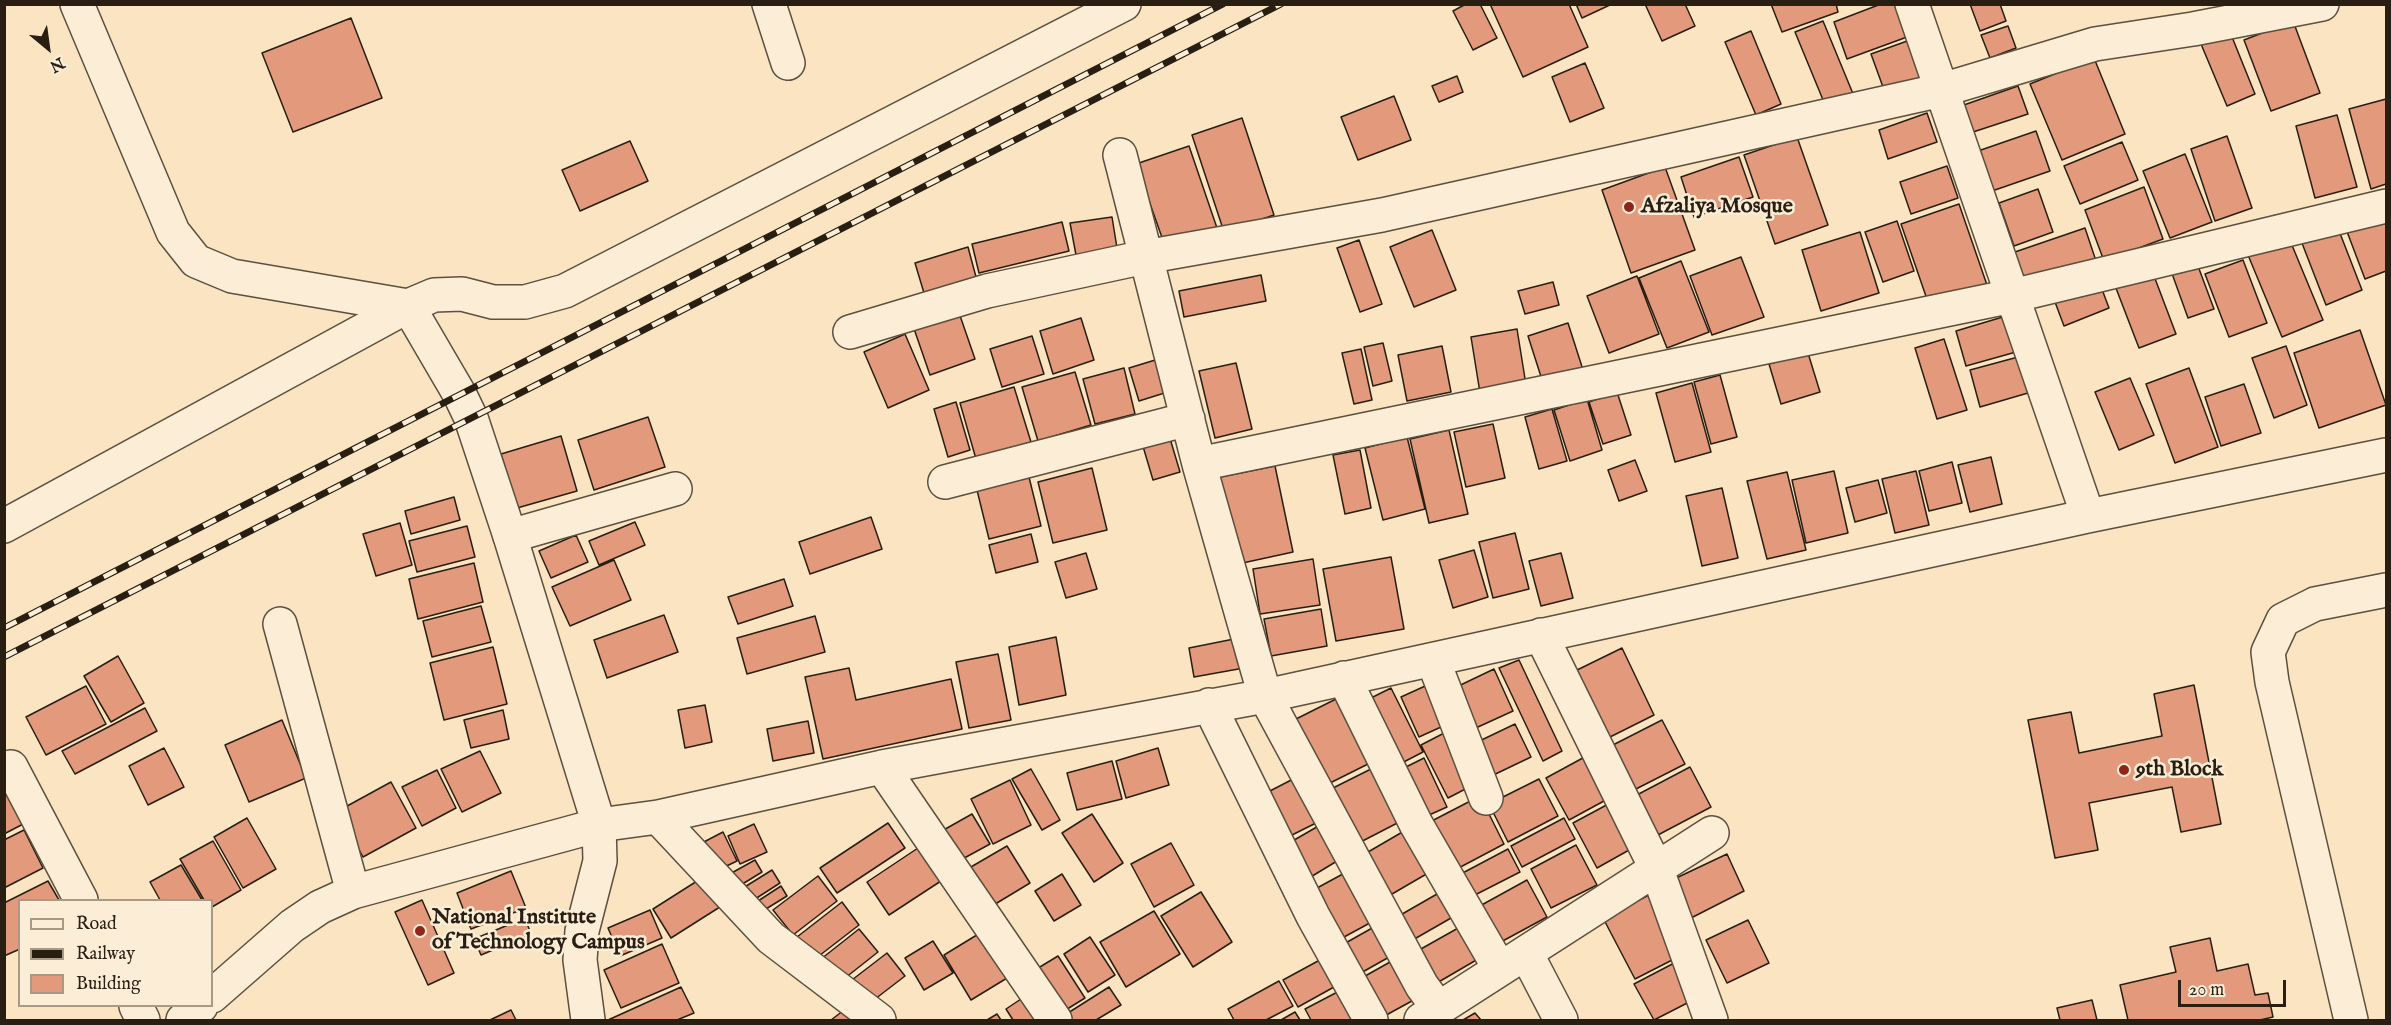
<!DOCTYPE html>
<html>
<head>
<meta charset="utf-8">
<style>
  body { margin:0 }
  #map { position:relative; width:2391px; height:1025px; overflow:hidden; background:#fae4c1; font-family:"IM FELL English",serif }
  canvas { display:block }
  .frame { position:absolute; inset:0; border:6px solid #281f12; pointer-events:none }
  .legend { position:absolute; left:18px; top:899px; width:195px; height:108px; box-sizing:border-box; background:#fcedd7; border:2px solid #a79b88; margin:0; padding:8px 10px; list-style:none; font-size:18px; color:#281f12 }
  .legend li { display:flex; align-items:center; gap:12px; height:30px }
  .legend b { width:30px; border:2px solid #a79b88 }
  .north { position:absolute; left:18px; top:18px; width:60px; height:60px; -webkit-text-stroke:4px #fcedd7; paint-order:stroke; rotate:151deg; font-size:16px; font-weight:700; line-height:24px; text-align:center; color:#281f12 }
  .north::after { content:''; display:block; margin:auto; width:21px; height:27px; background:#281f12; clip-path:polygon(50% 0,100% 100%,50% 72%,0 100%) }
  .scale { position:absolute; left:2178px; top:980px; width:108px; height:27px; box-sizing:border-box; border:3px solid #281f12; border-top:0; padding-left:8px; font-size:18px; line-height:21px; white-space:nowrap; color:#281f12; -webkit-text-stroke:4px #fcedd7; paint-order:stroke }
</style>
</head>
<body>
<div id="map">
<canvas width="2391" height="1025"></canvas>
<div class="frame"></div>
<ul class="legend">
<li><b style="height:8px;background:#fcedd7"></b>Road</li>
<li><b style="height:8px;background:#281f12"></b>Railway</li>
<li><b style="height:16px;background:#e3997c"></b>Building</li>
</ul>
<div class="north">N</div>
<div class="scale">20 m</div>
</div>
<script>
const c = document.querySelector('canvas').getContext('2d');
c.lineJoin = 'round';
function paint(path, color) { c.fillStyle = color; c.fill(path, 'evenodd'); }
function trace(path, color, width, dash) { c.strokeStyle = color; c.lineWidth = width; c.lineCap = dash ? 'butt' : 'round'; c.setLineDash(dash || []); c.stroke(path); }
function drawText(font, color, halo, rows, align = 'center') {
  c.font = font + ' "IM FELL English",serif'; c.lineWidth = 5; c.setLineDash([]); c.textBaseline = 'middle'; c.strokeStyle = halo; c.fillStyle = color; for (const [text, x, y, turn = 0] of rows) {
    c.save(); c.translate(x, y); c.rotate((+turn || 0) * Math.PI / 180); c.textAlign = isNaN(turn) ? turn : align; if (halo) c.strokeText(text, 0, 0); c.fillText(text, 0, 0); c.restore();
  }
}
const building = new Path2D(`
  M1466,4H1480L1497,38L1473,50L1453,11Z
  M1490,4H1569L1588,47L1523,77Z
  M1576,4H1612L1582,18Z
  M1645,4H1685L1695,26L1662,41Z
  M1771,4H1836L1838,12L1782,32Z
  M1881,4H1895L1907,37L1847,59L1834,22Z
  M1970,4H2000L2006,21L1980,31Z
  M351,18L382,98L293,132L262,53Z
  M1823,21L1856,101L1828,112L1795,32Z
  M2293,21L2320,93L2271,111L2244,40Z
  M2008,26L2016,48L1990,58L1981,35Z
  M1751,31L1781,104L1756,115L1725,42Z
  M2230,32L2255,94L2227,106L2201,44Z
  M1910,40L1926,84L1887,98L1871,54Z
  M2094,58L2125,134L2062,160L2030,84Z
  M1585,63L1604,108L1570,122L1552,77Z
  M1457,76L1463,92L1439,102L1432,86Z
  M2018,86L2028,114L1970,133L1961,106Z
  M1394,96L1411,140L1358,160L1341,117Z
  M2386,99V184L2371,189L2349,109Z
  M1927,113L1937,142L1888,159L1879,130Z
  M2337,115L2357,187L2315,198L2296,126Z
  M1242,118L1274,215L1224,232L1192,135Z
  M2036,131L2050,171L1992,191L1978,151Z
  M2227,136L2252,208L2215,221L2191,149Z
  M1797,137L1828,225L1775,244L1744,155Z
  M630,141L648,181L580,211L562,170Z
  M2122,142L2138,180L2080,204L2064,166Z
  M1189,146L1217,228L1165,246L1136,164Z
  M2185,154L2212,222L2170,238L2143,171Z
  M1739,157L1753,197L1694,217L1681,177Z
  M1947,166L1958,198L1911,214L1900,182Z
  M1665,167L1695,250L1631,273L1602,190Z
  M2144,187L2163,239L2104,261L2085,210Z
  M2038,189L2053,232L2014,246L1999,203Z
  M1959,204L1987,285L1929,305L1901,224Z
  M2386,214V271L2365,279L2346,229Z
  M1112,217L1117,248L1076,255L1070,223Z
  M1897,221L1914,271L1883,282L1865,232Z
  M1062,222L1069,251L979,273L972,244Z
  M2336,223L2362,290L2326,305L2300,238Z
  M2085,228L2097,264L2024,289L2012,253Z
  M1432,230L1456,290L1414,307L1390,247Z
  M1860,232L1879,293L1821,311L1802,250Z
  M2289,238L2323,320L2282,337L2248,255Z
  M1359,240L1382,304L1360,312L1337,248Z
  M968,247L976,277L924,293L915,263Z
  M1741,257L1764,317L1712,335L1690,276Z
  M2195,258L2214,309L2188,318L2170,268Z
  M2243,260L2267,323L2229,337L2205,274Z
  M1681,261L1709,332L1667,348L1639,278Z
  M2151,268L2176,334L2139,348L2114,283Z
  M1261,275L1266,301L1184,317L1179,291Z
  M1637,276L1659,334L1609,353L1587,296Z
  M1553,282L1559,305L1525,314L1518,291Z
  M2100,284L2109,308L2064,326L2055,302Z
  M957,307L975,359L930,375L912,323Z
  M2006,316L2016,352L1966,366L1956,331Z
  M1081,318L1094,360L1053,374L1040,331Z
  M1568,323L1584,373L1544,386L1528,336Z
  M1517,329L1527,391L1481,399L1471,337Z
  M2360,330L2386,405L2319,428L2294,353Z
  M905,334L929,390L888,408L864,352Z
  M1032,336L1044,374L1002,387L990,349Z
  M1944,339L1967,410L1937,419L1915,348Z
  M1383,343L1392,381L1373,386L1364,347Z
  M1442,346L1451,392L1407,401L1398,355Z
  M2286,346L2307,405L2274,418L2252,358Z
  M1361,349L1372,400L1354,404L1342,353Z
  M1808,353L1820,392L1781,404L1769,364Z
  M1165,357L1174,390L1139,401L1129,368Z
  M2018,357L2028,393L1980,407L1970,370Z
  M1236,363L1252,429L1215,438L1199,371Z
  M1124,368L1135,414L1095,424L1083,379Z
  M2189,368L2218,447L2175,463L2146,384Z
  M1075,372L1091,425L1038,441L1022,387Z
  M1720,375L1737,437L1711,444L1694,382Z
  M2130,378L2154,435L2119,450L2095,392Z
  M1692,383L1711,452L1675,462L1656,393Z
  M2244,384L2261,433L2221,446L2205,397Z
  M1014,387L1031,442L976,459L960,403Z
  M1617,392L1631,435L1603,444L1589,402Z
  M1587,399L1602,450L1570,461L1554,410Z
  M956,402L970,450L948,457L934,409Z
  M1552,409L1567,461L1539,469L1525,417Z
  M648,417L665,467L594,490L578,440Z
  M1493,424L1505,478L1466,487L1454,432Z
  M1449,430L1468,514L1429,523L1410,439Z
  M1169,435L1180,472L1153,480L1142,443Z
  M561,436L577,491L517,508L501,454Z
  M1407,437L1425,509L1383,520L1365,448Z
  M1360,450L1371,508L1345,514L1333,455Z
  M1991,457L2002,504L1970,512L1958,465Z
  M1635,460L1647,491L1619,501L1608,470Z
  M1952,462L1962,503L1929,511L1919,471Z
  M1275,466L1293,552L1238,564L1220,477Z
  M1092,468L1107,530L1053,543L1038,482Z
  M1834,471L1848,533L1806,543L1792,480Z
  M1916,471L1929,525L1895,533L1882,479Z
  M1787,472L1806,550L1767,559L1747,481Z
  M1028,473L1041,526L989,539L976,486Z
  M1878,480L1887,513L1855,522L1846,488Z
  M1722,488L1738,558L1702,566L1686,496Z
  M454,497L460,520L411,534L405,511Z
  M871,517L882,549L810,574L799,542Z
  M635,522L645,545L599,565L589,541Z
  M400,523L412,565L376,576L363,534Z
  M467,526L475,557L417,572L409,541Z
  M1515,533L1529,589L1493,598L1479,542Z
  M1031,534L1038,562L996,573L989,545Z
  M576,535L588,562L551,578L539,551Z
  M1474,550L1488,597L1453,608L1439,560Z
  M1086,553L1097,589L1066,598L1055,562Z
  M1561,553L1573,598L1541,606L1529,561Z
  M1391,557L1404,629L1336,641L1323,569Z
  M1313,559L1320,605L1260,614L1253,569Z
  M614,560L631,600L570,626L552,587Z
  M474,563L483,602L418,619L409,579Z
  M784,579L793,606L738,624L728,597Z
  M481,606L491,642L432,657L423,621Z
  M1321,609L1327,646L1271,656L1264,619Z
  M664,615L678,652L607,678L594,640Z
  M815,616L825,652L747,674L737,638Z
  M1056,637L1066,695L1019,705L1009,647Z
  M1239,638L1244,668L1194,677L1189,648Z
  M493,647L507,704L444,720L430,663Z
  M1622,648L1654,715L1606,739L1573,672Z
  M998,654L1011,720L969,728L956,662Z
  M118,656L144,703L111,722L84,676Z
  M1519,660L1562,751L1543,761L1499,668Z
  M849,668L856,700L951,679L962,729L823,759L805,677Z
  M1494,669L1513,711L1467,732L1448,691Z
  M1434,682L1452,722L1419,737L1401,697Z
  M2194,685L2221,824L2181,832L2172,787L2089,803L2098,850L2055,858L2028,720L2071,712L2079,753L2162,736L2154,694Z
  M86,686L106,724L46,755L26,717Z
  M1391,688L1423,752L1394,767L1363,702Z
  M1346,694L1378,759L1322,787L1290,722Z
  M705,705L712,742L685,748L678,710Z
  M145,708L157,731L75,774L62,751Z
  M503,710L509,739L471,748L464,720Z
  M282,720L306,778L249,802L225,745Z
  M1662,720L1685,764L1632,791L1609,747Z
  M808,721L814,753L773,761L767,729Z
  M1515,724L1531,757L1485,779L1469,746Z
  M1450,730L1477,783L1448,798L1421,745Z
  M164,748L184,787L148,805L129,766Z
  M1158,748L1169,785L1126,798L1116,761Z
  M480,751L501,793L462,812L441,769Z
  M1592,753L1615,795L1569,820L1546,778Z
  M1424,758L1447,807L1420,819L1398,771Z
  M1112,761L1122,799L1077,810L1067,773Z
  M1379,765L1407,818L1349,848L1321,794Z
  M1690,767L1711,807L1656,836L1635,796Z
  M1031,769L1060,820L1042,830L1012,779Z
  M437,770L456,808L422,826L402,787Z
  M1299,776L1322,820L1288,837L1266,793Z
  M1539,779L1558,816L1508,842L1489,804Z
  M4,780L27,822L4,834Z
  M1010,780L1031,825L993,844L971,799Z
  M391,782L416,828L363,857L338,811Z
  M1480,796L1504,844L1451,872L1426,824Z
  M1614,801L1638,845L1597,868L1573,823Z
  M972,814L990,844L957,862L940,832Z
  M1092,814L1123,863L1094,882L1062,833Z
  M247,818L276,869L243,888L214,837Z
  M1564,818L1575,839L1522,867L1511,846Z
  M888,823L905,848L837,893L820,868Z
  M754,824L767,852L740,864L728,836Z
  M1322,824L1342,858L1309,878L1289,843Z
  M1411,827L1435,869L1380,901L1356,859Z
  M24,830L43,868L4,888V840Z
  M723,832L737,861L714,872L700,844Z
  M213,841L241,890L212,907V900H204L180,859Z
  M1171,843L1194,885L1154,907L1131,864Z
  M1576,845L1597,885L1551,908L1531,869Z
  M921,846L944,879L889,915L867,882Z
  M1007,846L1030,883L987,909L964,871Z
  M1508,849L1520,872L1469,898L1457,876Z
  M1727,854L1744,891L1691,918L1672,880Z
  M755,860L762,872L736,888L728,875Z
  M181,865L202,900H160L150,882Z
  M1352,869L1379,918L1333,943L1306,894Z
  M772,870L780,883L752,901L743,888Z
  M511,871L526,908L471,929L457,893Z
  M1062,874L1081,905L1054,921L1035,891Z
  M705,876L723,905L671,938L653,909Z
  M818,876L837,901L793,935L773,910Z
  M1527,880L1547,917L1499,943L1478,907Z
  M48,881L59,900H20V949L4,956V903Z
  M781,886L787,896L761,912L755,903Z
  M1444,890L1458,914L1404,945L1390,921Z
  M1201,892L1232,942L1193,967L1161,916Z
  M1649,895L1680,956L1635,979L1603,918Z
  M422,900L454,973L428,985L395,912Z
  M842,902L859,925L815,959L797,937Z
  M650,910L662,938L620,956L608,928Z
  M1154,911L1180,954L1126,987L1100,942Z
  M525,918L531,934L481,955L474,939Z
  M1748,920L1769,963L1727,983L1706,940Z
  M1381,923L1398,952L1352,978L1335,949Z
  M1460,927L1478,959L1430,987L1412,954Z
  M859,929L878,952L840,982L821,959Z
  M985,930L1012,975L971,1000L944,955Z
  M1090,937L1115,975L1088,992L1064,954Z
  M2210,938L2217,971L2248,964L2255,995L2268,993L2273,1017L2260,1020H2128L2120,985L2176,972L2170,947Z
  M933,941L953,973L924,990L905,958Z
  M662,944L679,983L621,1008L604,970Z
  M887,953L905,976L866,1006L848,983Z
  M1329,955L1343,982L1298,1007L1283,980Z
  M1058,956L1085,998L1056,1016L1030,973Z
  M1399,957L1421,996L1379,1019L1358,980Z
  M1680,960L1699,997L1654,1020L1634,984Z
  M1279,981L1293,1006L1266,1020H1234L1228,1009Z
  M681,987L694,1013L677,1020H608Z
  M1109,987L1121,1005L1096,1020H1062L1060,1018Z
  M1347,987L1365,1020H1311L1305,1009Z
  M1027,995L1043,1020H1013L1006,1009Z
  M2092,1000L2097,1020H2060L2057,1008Z
  M848,1007L858,1020H831Z
  M511,1010L516,1020H490Z
  M1295,1012L1300,1020H1281Z
  M1475,1013L1481,1020H1463Z
  M997,1014L1001,1020H987Z`);
const minor = new Path2D(`
  M769,4L788,63
  M1912,4L2088,516
  M1120,155L1199,464L1265,696L1422,986L1439,1009
  M850,332L987,291L1145,257L1382,215L1942,90L2095,44L2193,29L2322,4
  M1199,464L2012,296L2386,206
  M945,482L1188,419
  M4,526L408,306L434,295L462,294L493,302H525L565,291L1124,4
  M510,536L675,489
  M280,624L353,892
  M1541,635L1657,870L1711,1020
  M1433,660L1486,798
  M1344,678L1416,824L1500,969
  M1209,705L1313,916L1371,1020
  M11,767L81,900
  M882,767L1055,1020
  M658,817L771,938L879,1020
  M1526,953L1561,1020
  M212,996L292,926L320,907L353,892L599,825L658,817L882,767L1265,696L2088,516L2386,455
  M136,1006L143,1020
  M183,1020L201,1006
  M1421,1020L1712,833
  M2351,1020L2272,682L2268,652L2283,620L2315,604L2386,590`);
const tertiary = new Path2D(`
  M77,4L173,232L196,261L232,276L408,306L460,395L471,418L510,536L599,825L600,861L582,931L580,960L588,1020`);
const rail = new Path2D(`
  M4,628L1223,4
  M4,657L1281,4`);
const markers = [
  [1629,207,6,"#8f2418"],
  [2124,770,6,"#8f2418"],
  [420,931,6,"#8f2418"]
];
const poiNames = [
  ["Afzaliya Mosque",1641,207],
  ["9th Block",2136,770],
  ["National Institute",432,918],
  ["of Technology Campus",432,943]
];
paint(building, '#e3997c');
trace(building, '#281f12', 1.5);
trace(minor, '#5c503e', 36);
trace(tertiary, '#5c503e', 36);
trace(minor, '#fcedd7', 33);
trace(tertiary, '#fcedd7', 33);
trace(rail, '#281f12', 7);
trace(rail, '#fcedd7', 4.5, [14]);
for (const [x, y, r, color] of markers) { const dot = new Path2D(); dot.arc(x, y, r, 0, 2 * Math.PI); c.fillStyle = color; c.fill(dot); trace(dot, '#fcedd7', 2); }
drawText('bold 22px', '#281f12', '#fcedd7', poiNames, 'left');
</script>
</body>
</html>
